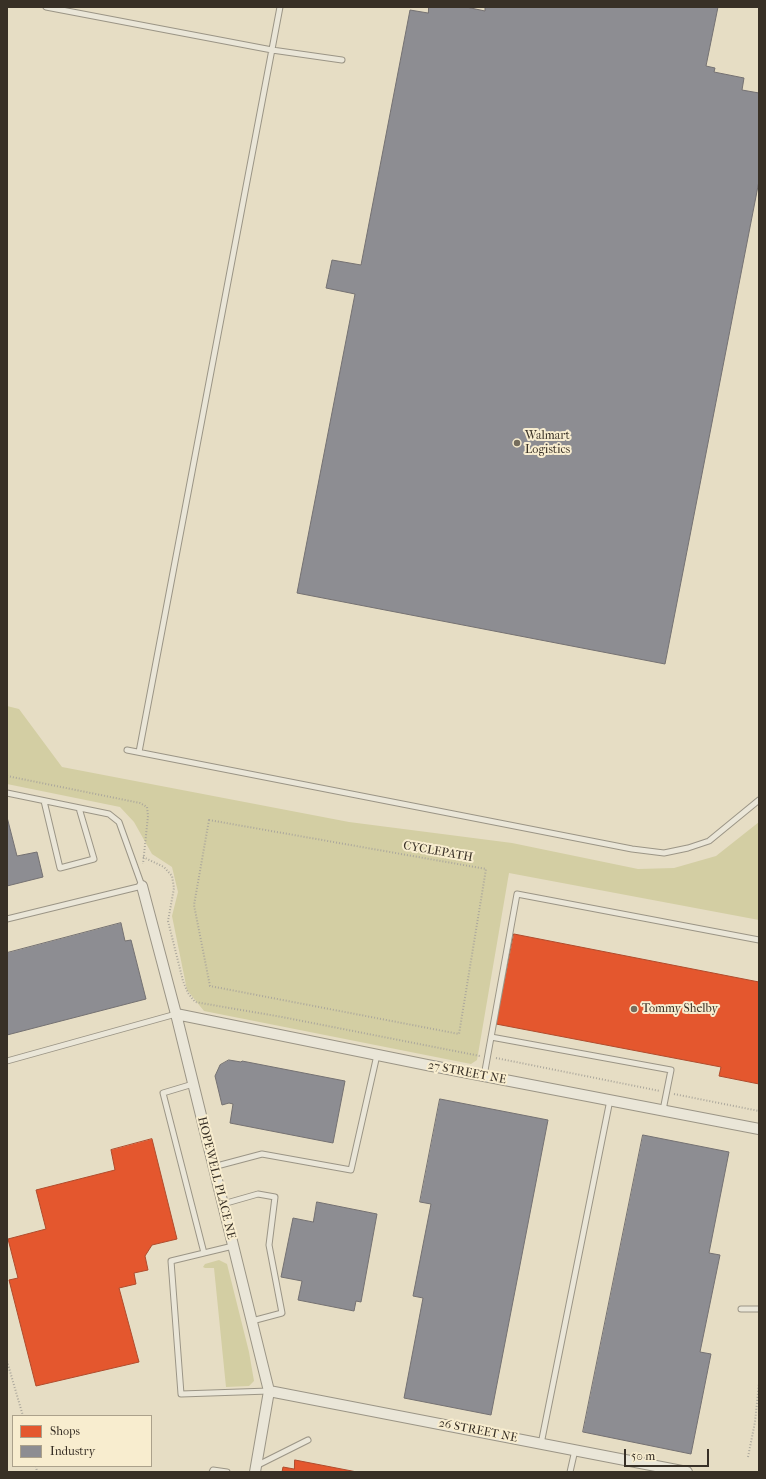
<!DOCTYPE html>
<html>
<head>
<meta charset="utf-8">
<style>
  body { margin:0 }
  #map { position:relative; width:766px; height:1479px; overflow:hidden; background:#e6ddc4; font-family:"IM FELL French Canon",serif }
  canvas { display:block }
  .frame { position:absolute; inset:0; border:8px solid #383026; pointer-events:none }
  .legend { position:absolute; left:12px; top:1415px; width:140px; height:52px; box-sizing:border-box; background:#f8edcf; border:1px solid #aba18b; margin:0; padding:5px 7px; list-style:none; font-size:12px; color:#383026 }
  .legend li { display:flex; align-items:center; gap:8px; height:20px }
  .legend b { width:20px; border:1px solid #aba18b }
  .scale { position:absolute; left:624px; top:1449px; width:85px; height:18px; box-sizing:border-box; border:2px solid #383026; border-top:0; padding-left:5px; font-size:12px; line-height:14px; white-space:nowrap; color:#383026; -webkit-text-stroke:3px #f8edcf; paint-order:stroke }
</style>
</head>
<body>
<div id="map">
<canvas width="766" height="1479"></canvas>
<div class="frame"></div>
<ul class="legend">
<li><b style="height:11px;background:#e4572e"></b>Shops</li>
<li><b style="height:11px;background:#8d8d92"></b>Industry</li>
</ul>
<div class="scale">50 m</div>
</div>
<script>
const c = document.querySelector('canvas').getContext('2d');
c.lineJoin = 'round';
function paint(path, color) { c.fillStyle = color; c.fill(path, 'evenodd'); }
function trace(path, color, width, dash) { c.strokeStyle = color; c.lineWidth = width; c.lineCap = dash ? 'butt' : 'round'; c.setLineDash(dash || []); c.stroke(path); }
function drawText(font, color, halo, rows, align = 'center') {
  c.font = font + ' "IM FELL French Canon",serif'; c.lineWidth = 4; c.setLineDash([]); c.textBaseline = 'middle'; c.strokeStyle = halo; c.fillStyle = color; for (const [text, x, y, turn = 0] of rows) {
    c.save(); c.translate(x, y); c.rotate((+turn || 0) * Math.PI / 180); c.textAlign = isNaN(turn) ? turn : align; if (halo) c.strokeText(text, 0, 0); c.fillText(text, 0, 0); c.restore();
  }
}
const green = new Path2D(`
  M7,706L19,709L62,767L349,822L512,843L638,869L674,868L716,856L759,822V920L509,873L477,1060L471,1064L204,1011L187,990L172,916L178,892L172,867L152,854L134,822L120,807L7,784Z
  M219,1260L227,1264L249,1352L254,1381L249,1386L226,1387L214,1268H205L203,1267L205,1264Z`);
const shops = new Path2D(`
  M514,934L759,982V1084L719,1076L721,1067L496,1024Z
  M152,1139L177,1239L152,1245L145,1256L148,1270L134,1273L136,1284L119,1288L139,1362L36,1386L9,1280L18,1278L8,1239L46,1229L36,1190L115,1170L111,1150Z
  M295,1460L357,1472H282L283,1467L294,1469Z`);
const industry = new Path2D(`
  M429,7H466L485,11V7H718L706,66L715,68L714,72L744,78L742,90L759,93V181L665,664L297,593L355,294L326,288L332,260L361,265L410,10L428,13Z
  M7,817L17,856L37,852L43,877L7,886Z
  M121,923L125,941L131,940L146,999L7,1035V953Z
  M229,1060L241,1062L242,1061L345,1081L333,1143L230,1123L233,1104L229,1103L222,1105L215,1076L220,1065Z
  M440,1099L548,1120L491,1415L404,1398L423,1298L413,1296L431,1204L420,1202Z
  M643,1135L729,1152L709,1253L720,1255L700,1352L711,1354L691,1454L583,1432Z
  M317,1202L377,1214L361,1302L356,1301L354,1311L298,1300L302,1281L281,1277L293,1218L313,1222Z`);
const path = new Path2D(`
  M7,776L140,803L147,807L148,816L143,864
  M209,820L486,869L459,1034L210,986L194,905Z
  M143,857L164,867L172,876L174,888L168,921L183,981L188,993L195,1002L282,1017L480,1056
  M496,1058L660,1091
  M674,1094L759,1111
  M7,1361L23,1416
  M748,1457L755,1422L759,1383
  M36,1466L37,1472`);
const service = new Path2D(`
  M46,7L272,50L342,60
  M127,750L632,849L664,853L688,848L709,841L759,800
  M139,752L280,7
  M7,793L109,814L119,822L142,886L7,919
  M44,801L60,868L94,859L79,808
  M491,1037L671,1070L663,1110
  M7,1061L176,1014
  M484,1076L517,894L759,940
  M193,1084L163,1093L204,1253
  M213,1167L262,1154L351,1170L377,1055
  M223,1204L258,1194L275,1197L269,1245L282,1313L252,1321
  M233,1246L171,1261L181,1394L269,1391
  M741,1309H759
  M541,1444L610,1100
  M256,1466L308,1440
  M212,1472L213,1470L227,1472
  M570,1472L575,1450`);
const minor = new Path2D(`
  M142,886L176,1014L269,1391L255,1472
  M176,1014L427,1065L759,1129
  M269,1391L687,1472`);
const markers = [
  [517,443,4,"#756d5d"],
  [634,1009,4,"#756d5d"]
];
const poiNames = [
  ["Walmart",525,436],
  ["Logistics",525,450],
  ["Tommy Shelby",642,1009]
];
const streetNames = [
  ["CYCLEPATH",438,852,10],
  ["27 STREET NE",467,1073,11],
  ["HOPEWELL PLACE NE",216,1178,76],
  ["26 STREET NE",478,1431,11]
];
paint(green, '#d3cea3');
paint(shops, '#e4572e');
trace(shops, '#b04b2c', 1);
paint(industry, '#8d8d92');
trace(industry, '#747172', 1);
trace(service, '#9b9586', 7);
trace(minor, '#9b9586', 12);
trace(path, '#aba79c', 2, [1, 2]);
trace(service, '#eae6d8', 5);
trace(minor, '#eae6d8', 10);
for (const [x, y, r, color] of markers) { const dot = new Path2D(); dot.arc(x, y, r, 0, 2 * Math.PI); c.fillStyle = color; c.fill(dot); trace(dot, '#f8edcf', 1.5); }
drawText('12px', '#383026', '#f8edcf', poiNames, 'left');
drawText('12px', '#383026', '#f8edcf', streetNames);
</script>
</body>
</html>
